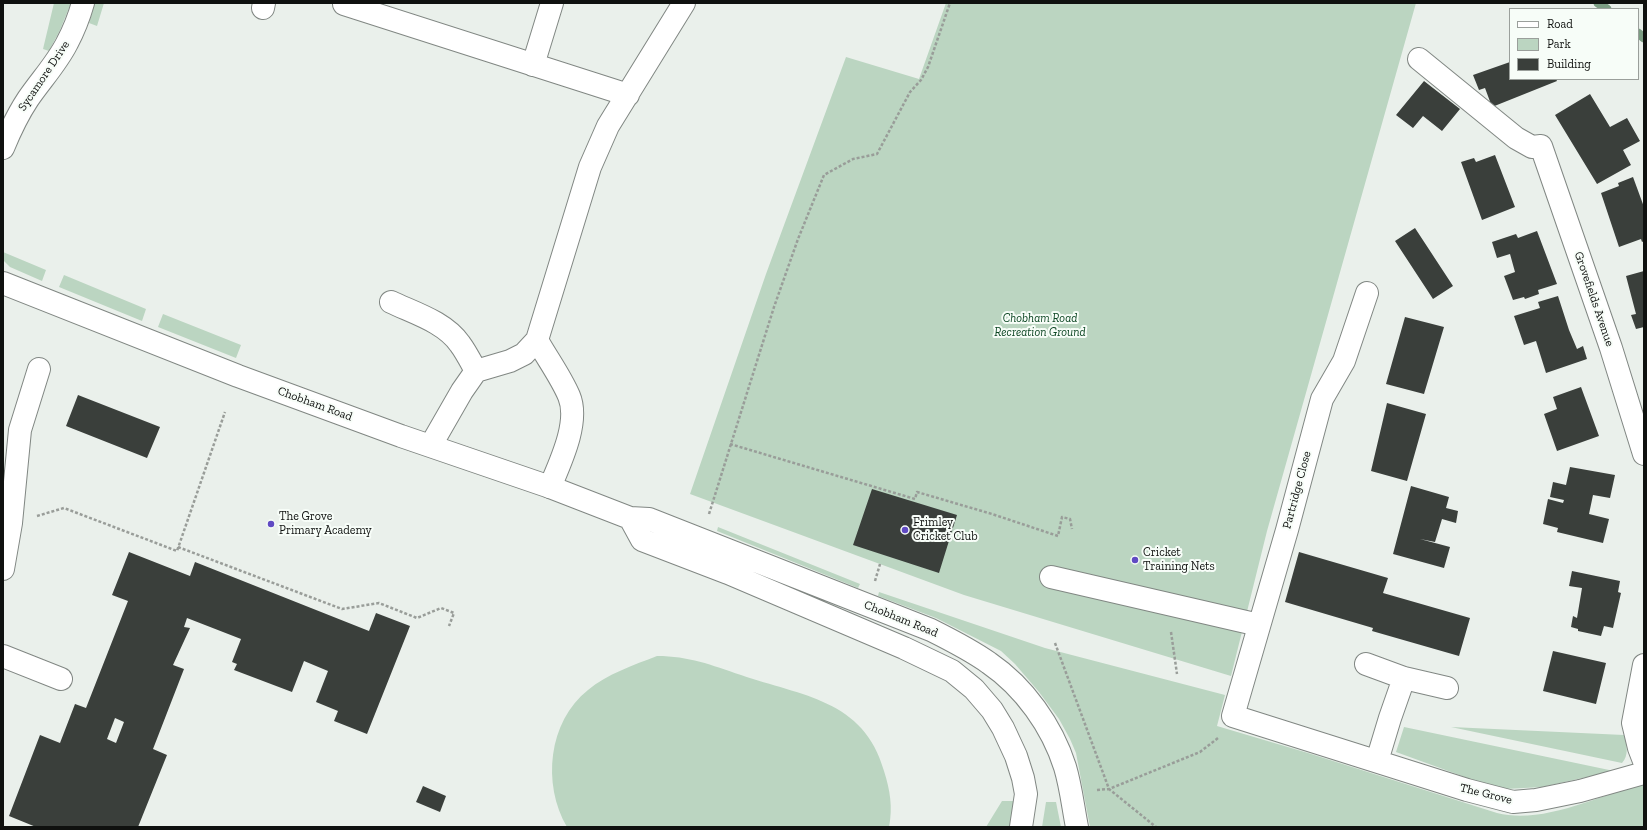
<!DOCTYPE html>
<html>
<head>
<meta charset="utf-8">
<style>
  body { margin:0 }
  #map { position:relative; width:1647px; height:830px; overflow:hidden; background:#eaf0eb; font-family:"Zilla Slab",serif }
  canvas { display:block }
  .frame { position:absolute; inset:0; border:4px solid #0f110f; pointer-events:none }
  .legend { position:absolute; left:1509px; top:8px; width:130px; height:72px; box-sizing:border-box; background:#f7fdf8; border:1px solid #9a9f9b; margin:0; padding:5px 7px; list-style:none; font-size:12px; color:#0f110f }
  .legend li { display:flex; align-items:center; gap:8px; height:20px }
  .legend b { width:20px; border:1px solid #9a9f9b }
</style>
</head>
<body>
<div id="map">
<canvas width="1647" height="830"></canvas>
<div class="frame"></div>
<ul class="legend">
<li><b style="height:5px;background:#fff"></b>Road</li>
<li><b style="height:11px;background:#bbd5c1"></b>Park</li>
<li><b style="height:11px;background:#3a3f3b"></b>Building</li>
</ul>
</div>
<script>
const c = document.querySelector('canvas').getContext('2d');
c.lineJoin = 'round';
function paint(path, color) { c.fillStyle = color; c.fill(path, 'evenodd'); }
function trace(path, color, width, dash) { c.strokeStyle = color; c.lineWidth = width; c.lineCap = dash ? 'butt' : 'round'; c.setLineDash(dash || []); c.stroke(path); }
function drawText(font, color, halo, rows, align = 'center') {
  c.font = font + ' "Zilla Slab",serif'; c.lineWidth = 4; c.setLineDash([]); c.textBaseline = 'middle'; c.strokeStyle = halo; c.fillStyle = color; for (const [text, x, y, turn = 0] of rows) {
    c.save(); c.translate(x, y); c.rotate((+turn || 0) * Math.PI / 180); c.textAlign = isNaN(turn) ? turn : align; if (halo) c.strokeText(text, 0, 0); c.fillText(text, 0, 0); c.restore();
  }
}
const green = new Path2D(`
  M54,3H71L60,30L49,51L43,49Z
  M95,3H104L97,26L89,23Z
  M946,3H1416L1267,531L1231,676L964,595L690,494L766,274L846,57L919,79Z
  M3,252L46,270L42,281L10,267L3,260Z
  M64,275L146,309L142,321L59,287Z
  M163,314L241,345L236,358L158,327Z
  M718,527L860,584L858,588L717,531Z
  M879,592L1045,648L1225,695L1217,726L1308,753L1497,813C1543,825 1599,795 1644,784V827H1090L1076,753L1070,739L1059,719L1039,692L1015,664L1001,651L936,618L878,596Z
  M657,656C689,656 711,665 741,675C801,696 864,699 884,771C890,790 893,807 889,827H567C542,784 548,722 588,690C607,674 634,665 657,656Z
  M1404,727L1614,771L1542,787L1506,789L1473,780L1396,752Z
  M1451,727L1624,735C1627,745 1629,755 1622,763Z
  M1002,801H1018L1014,827H986Z
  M1046,802H1056L1061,827H1042Z`);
const stream = new Path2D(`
  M1598,3L1607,9
  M1638,33L1644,38`);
const building = new Path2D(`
  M1510,62V79H1556L1557,81L1492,107L1485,88L1479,90L1473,75Z
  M1424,81L1460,109L1442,131L1423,116L1413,128L1396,115Z
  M1590,94L1610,127L1627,118L1640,141L1623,150L1631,165L1597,184L1555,115Z
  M1495,155L1515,207L1482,220L1461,162L1474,158L1476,162Z
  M1633,177L1644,207V241L1642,242L1641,239L1619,247L1601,193L1619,186L1618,183Z
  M1415,228L1453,286L1433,299L1395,241Z
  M1537,231L1557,284L1538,290L1539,294L1525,299L1524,297L1513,300L1504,276L1515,272L1510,254L1497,258L1492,242L1516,234L1518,238Z
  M1644,271V327L1636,329L1631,315L1636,314L1626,276Z
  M1558,296L1569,330L1577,349L1583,346L1587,359L1546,373L1536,341L1524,345L1514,316L1540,308L1538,302Z
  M1405,317L1444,327L1424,394L1386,384Z
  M1581,387L1599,436L1557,451L1544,414L1557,409L1553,397Z
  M78,395L160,427L147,458L66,426Z
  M1387,403L1426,414L1407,481L1371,471Z
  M1570,467L1615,475L1610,498L1593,495L1589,514L1609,519L1603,543L1557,532L1558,528L1543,524L1548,499L1563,503L1564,500L1550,497L1553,482L1566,485Z
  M1411,486L1449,497L1446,508L1458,511L1456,523L1442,519L1435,542L1420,539L1450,547L1444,568L1393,554Z
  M872,489L957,515L939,573L853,545Z
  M129,552L190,576L195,562L369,631L376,613L410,626L367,734L334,721L338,711L316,702L328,671L304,661L292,692L234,670L237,664L232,662L241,639L187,618L184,627L190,628L173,665L184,669L153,749L167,755L138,827H36L9,816L40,735L60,743L75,704L86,708L128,601L112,595ZM115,718L124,722L116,743L107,739Z
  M1299,552L1388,578L1383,593L1470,618L1459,656L1372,631L1373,628L1285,602Z
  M1572,571L1620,581L1618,592L1621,593L1613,628L1604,626L1601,636L1578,631V629L1571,627L1573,616L1577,618L1582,588L1569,586Z
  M1553,651L1606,663L1596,704L1543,691Z
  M423,786L446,796L440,812L416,802Z`);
const path = new Path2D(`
  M730,444L915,499L917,492L992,514L1058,536L1062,517L1070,519L1072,529
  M709,514L774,307L798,239L824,175L853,159L877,154L910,92L921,80L928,67L950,3
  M37,516L64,508L177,551L225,412
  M178,547L342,609L379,603L417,618L441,608L454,613L449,626
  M875,581L880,564
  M1171,632L1177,674
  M1055,643L1109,789L1156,827
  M1097,790L1109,789L1200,752L1218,738`);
const minor = new Path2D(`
  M344,4L628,95
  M263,8L264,3
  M1419,59L1516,138L1532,147L1541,146L1611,348L1644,454
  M533,65L552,3
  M3,148C10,131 18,114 28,99C41,80 57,63 67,43C74,30 79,17 83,3
  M1367,293L1344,361L1322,399L1287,530L1233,716L1467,790L1513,802L1536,800L1580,791L1644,773
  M391,302C414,313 445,322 460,344C466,352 471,362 476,371
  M537,340C547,358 561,377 569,396C580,422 560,463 550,487
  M431,445L462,391L476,371L510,361L524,354L537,340L590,167L608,126L684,3
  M3,569L11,523L20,430L39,369
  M1051,577L1259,625
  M3,656L61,679
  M1366,664L1404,678L1447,688
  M1644,665L1633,723L1639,748L1644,761
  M1377,761L1390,718L1404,678`);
const major = new Path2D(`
  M3,283L238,376L401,436L550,487L630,518L649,519L931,630C951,640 971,650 989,663C1024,687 1052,726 1065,767C1071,787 1073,807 1077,827
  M630,518L642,540L728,573L904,648L952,671L974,689L992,710L1003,728L1016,756L1023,778L1026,794L1021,827`);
const markers = [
  [271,524,4,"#604ac3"],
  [905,530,4,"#604ac3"],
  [1135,560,4,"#604ac3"]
];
const streetNames = [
  ["Sycamore Drive",44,76,-56],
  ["Grovefields Avenue",1594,299,71],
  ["Chobham Road",315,404,20],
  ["Partridge Close",1297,490,-75],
  ["Chobham Road",901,619,22],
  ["The Grove",1486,794,14]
];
const parkNames = [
  ["Chobham Road",1040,319],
  ["Recreation Ground",1040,333]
];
const poiNames = [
  ["The Grove",279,517],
  ["Primary Academy",279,531],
  ["Frimley",913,523],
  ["Cricket Club",913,537],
  ["Cricket",1143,553],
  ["Training Nets",1143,567]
];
paint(green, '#bbd5c1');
trace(stream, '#7c9d83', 9);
paint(building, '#3a3f3b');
trace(minor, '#818783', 24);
trace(major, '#818783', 24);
trace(path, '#999d99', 2.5, [3, 2]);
trace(minor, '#fff', 22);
trace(major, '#fff', 22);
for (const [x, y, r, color] of markers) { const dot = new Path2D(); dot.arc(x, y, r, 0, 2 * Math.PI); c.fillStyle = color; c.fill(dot); trace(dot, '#f7fdf8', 1.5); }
drawText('12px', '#0f110f', '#f7fdf8', streetNames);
drawText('italic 12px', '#0b4522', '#f7fdf8', parkNames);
drawText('12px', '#0f110f', '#f7fdf8', poiNames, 'left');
</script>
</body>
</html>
